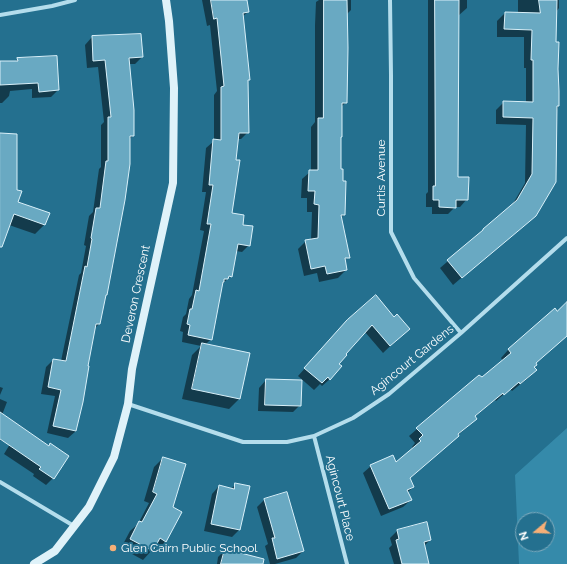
<!DOCTYPE html>
<html>
<head>
<meta charset="utf-8">
<style>
  body { margin:0 }
  #map { position:relative; width:567px; height:564px; overflow:hidden; background:#24708f; font-family:Raleway,sans-serif }
  canvas { display:block }
  .north { position:absolute; left:515px; top:512px; width:40px; height:40px; box-sizing:border-box; background:#24708f; border:1px solid #7ca9bc; border-radius:50%; rotate:251deg; font-size:11px; font-weight:700; line-height:16px; text-align:center; color:#fff }
  .north::after { content:''; display:block; margin:auto; width:14px; height:18px; background:#f6af77; clip-path:polygon(50% 0,100% 100%,50% 72%,0 100%) }
</style>
</head>
<body>
<div id="map">
<canvas width="567" height="564"></canvas>
<div class="north">N</div>
</div>
<script>
const c = document.querySelector('canvas').getContext('2d');
c.lineJoin = 'round';
function paint(path, color) { c.fillStyle = color; c.fill(path, 'evenodd'); }
function trace(path, color, width, dash) { c.strokeStyle = color; c.lineWidth = width; c.lineCap = dash ? 'butt' : 'round'; c.setLineDash(dash || []); c.stroke(path); }
function drawText(font, color, halo, rows, align = 'center') {
  c.font = font + ' Raleway,sans-serif'; c.lineWidth = 4; c.setLineDash([]); c.textBaseline = 'middle'; c.strokeStyle = halo; c.fillStyle = color; for (const [text, x, y, turn = 0] of rows) {
    c.save(); c.translate(x, y); c.rotate((+turn || 0) * Math.PI / 180); c.textAlign = isNaN(turn) ? turn : align; if (halo) c.strokeText(text, 0, 0); c.fillText(text, 0, 0); c.restore();
  }
}
const green = new Path2D(`
  M567,428V564H519L515,475ZM523,520H547V544H523Z`);
const shadow = new Path2D(`
  M202,0H246L248,12L242,17L249,80L247,81L248,132L241,139H237L231,214L242,225L249,245L242,252L236,251L231,276L221,285L211,339L205,345L239,399L229,409L182,399L192,355L201,346L182,342L183,332L180,331L183,317L186,314L189,299L192,295L204,231L200,230L206,192H202L206,148L214,141V95L217,91L210,25L207,26Z
  M319,0H351V10L347,14L346,102L341,107V137L340,138V170L344,215L340,218L348,257L344,261L346,270L338,278L319,282L317,273L304,276L298,249L306,241L311,240L312,212H307V198H301L302,179L311,171V127L315,122V25L316,2Z
  M428,0H467V8L458,16L457,178L467,199L460,207H455L448,214H432V207H426V194L428,192Z
  M518,0H559V8L556,12L555,43L558,91V106L535,215L453,285L440,268L511,207L525,183L526,125L496,124V110L504,102L526,103V68H524V37H497V21L505,13H518Z
  M92,37L142,57L135,64H128L133,135L129,140L107,295L104,297L99,324L94,329L76,431L68,438L47,433L55,396L41,394L46,367L53,360L61,361L79,275L81,273L86,246L84,245L89,216L93,212L99,169L101,167V125L104,122L98,67L87,68L85,45Z
  M18,59L58,90L51,97L32,98V89L10,91L9,96L2,103H0V62H15Z
  M0,134L17,202L48,214L44,225L35,234L9,225L0,243Z
  M567,303V335L535,363L533,367L535,370L528,378L512,391L510,389L496,401L495,400L474,417L475,419L468,426L410,478L413,487L407,493L411,500L403,507L381,516L363,473L371,466L395,464L413,449L412,447L415,443L409,436L417,429L481,379L503,361L501,358L508,350L555,310L557,313Z
  M394,318L408,329L383,353L365,332L345,354L330,379L322,386L320,384L314,390L298,376L347,321Z
  M266,380L300,405L293,412L258,411L259,388Z
  M0,387L3,388L0,395Z
  M0,399L7,402L2,415L48,446L50,444L53,478L46,485L33,476L34,474L4,454L10,444L0,440Z
  M163,458L166,541L156,551L153,549L143,560L121,548L130,531L138,524L149,503L144,501L154,467Z
  M236,484L239,530L232,537L204,531L212,494L219,486L231,489Z
  M287,493L303,551L296,558L275,564H270L265,546L268,544L257,507L264,500Z
  M397,531L430,540L424,546L428,564H394L389,548L392,545L390,538Z
  M225,550L244,564H217L218,557Z`);
const building = new Path2D(`
  M211,0H247L249,12L243,13L250,80H248L249,133H239L236,160H240L232,213L244,215L243,225L253,226L250,246L238,244L232,277L229,276L228,279H224V282H223L212,340L188,335L190,325L187,324L190,309H192L196,290L199,291L211,224H207L213,185H209L213,139L221,140V87L224,86L217,18L214,19Z
  M324,0H347L348,48L347,103H342V137H341V169H343V181H346L345,215H341L350,258H345L347,270L327,274L325,266L311,269L305,240L318,238L319,205L314,204L315,191H308L309,170H318V118H323Z
  M435,0H459L458,177H469L468,200H456V208L439,207V200H433V186H435Z
  M539,0H557L556,42H559L558,69L559,91V106H557L556,182L536,216L462,278L447,260L483,230V229L517,200L532,174L533,118L503,117V101L533,102V60H531L532,30L504,29L505,12L540,13Z
  M141,34L143,57L129,58L134,110V136H130V164L125,200L107,295H106L100,324H96L88,366H89L83,402L76,431L53,426L61,390L48,387L53,359L66,361L85,266L87,267L92,239L91,238L96,208H100L106,161H108V117H111L105,60L93,61L92,36Z
  M57,56L59,90L39,92L38,83L0,85V61H18L17,58Z
  M0,133L17,134V190L22,191L18,202L50,213L45,225L14,214L2,247H0Z
  M376,295L394,317L397,314L410,329L390,346L372,325L346,354L347,355L339,364L342,366L330,380L328,377L322,383L304,368L347,320Z
  M567,302V336L536,363L537,365L534,367L537,370L520,384L519,382L504,395L503,393L475,416L477,419L458,434L459,436L410,478L414,487L407,490L412,500L389,509L370,465L393,455L396,462L421,441L419,439L423,435L416,428L479,375L482,377L511,353L508,349L555,308L557,311Z
  M202,343L250,353L240,399L192,389Z
  M266,379L302,380L301,406L265,405Z
  M0,412L49,446L50,443L69,456L54,479L39,469L41,467L0,439Z
  M163,457L186,464L173,507L182,512L166,542L160,538L153,551L130,539L139,521L142,522L157,494L153,492Z
  M235,483L250,486L240,530L211,524L219,485L234,489Z
  M287,492L304,551L277,559L272,538H275L264,499Z
  M427,522L431,540L424,542L429,564H402L396,540L399,539L397,530Z
  M225,549L264,559L263,564H221Z`);
const street = new Path2D(`
  M390,0L391,75V232L414,278L461,333
  M0,15L52,6L75,0
  M128,404L243,442H287L314,436L353,418L389,394L461,333L567,238
  M314,436L347,564
  M0,482L74,526`);
const secondary = new Path2D(`
  M34,564L55,551L89,507L114,457L128,404L132,369L173,183L174,88L169,21L166,0`);
const markers = [
  [113,548,4,"#f6af77"]
];
const streetNames = [
  ["Curtis Avenue",381,178,-90],
  ["Deveron Crescent",136,294,-78],
  ["Agincourt Gardens",412,360,-39],
  ["Agincourt Place",340,498,76]
];
const poiNames = [
  ["Glen Cairn Public School",121,548]
];
paint(green, '#358aaa');
paint(shadow, '#0007');
paint(building, '#69a9c2');
trace(building, '#d9f0f9', 1);
trace(street, '#b4ddec', 4);
trace(secondary, '#dff2f9', 8);
for (const [x, y, r, color] of markers) { const dot = new Path2D(); dot.arc(x, y, r, 0, 2 * Math.PI); c.fillStyle = color; c.fill(dot); trace(dot, '#24708f', 1.5); }
drawText('12px', '#fff', '#24708f', streetNames);
drawText('12px', '#fff', '#24708f', poiNames, 'left');
</script>
</body>
</html>
